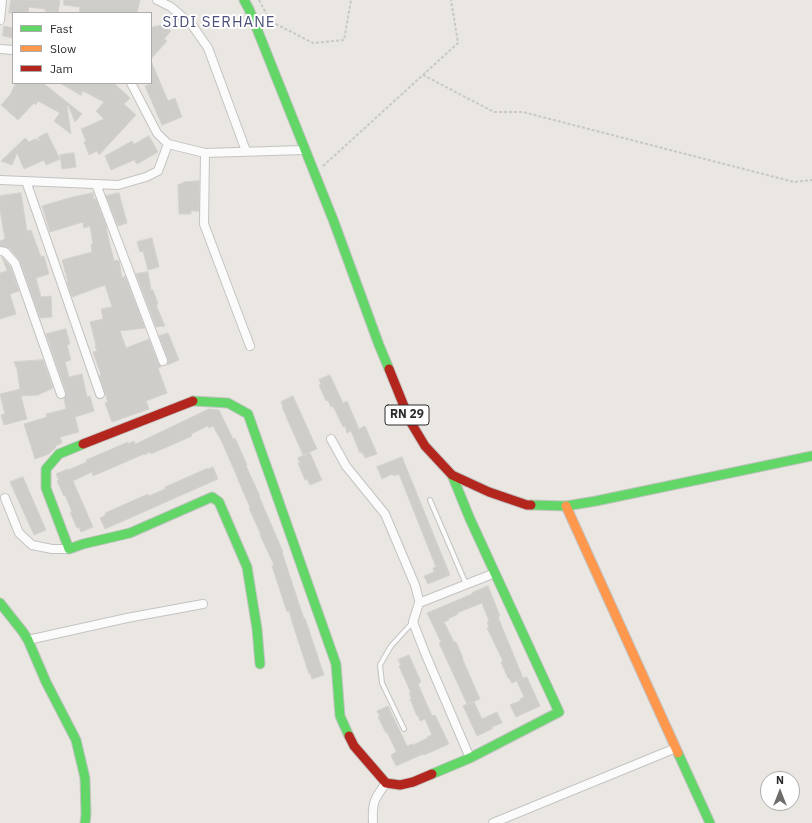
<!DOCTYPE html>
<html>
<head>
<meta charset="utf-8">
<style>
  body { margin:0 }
  #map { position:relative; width:812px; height:823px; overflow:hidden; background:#eae7e2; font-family:"IBM Plex Sans",sans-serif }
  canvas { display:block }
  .legend { position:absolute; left:12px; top:12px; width:140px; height:72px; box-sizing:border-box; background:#fff; border:1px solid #ababab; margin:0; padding:5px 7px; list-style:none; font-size:12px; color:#2c2c2c }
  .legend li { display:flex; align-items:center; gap:8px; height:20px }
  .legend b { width:20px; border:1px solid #ababab }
  .north { position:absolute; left:760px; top:771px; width:40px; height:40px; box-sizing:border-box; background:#fff; border:1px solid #ababab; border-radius:50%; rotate:0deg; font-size:11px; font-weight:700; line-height:16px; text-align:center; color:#2c2c2c }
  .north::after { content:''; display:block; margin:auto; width:14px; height:18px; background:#6e6d6c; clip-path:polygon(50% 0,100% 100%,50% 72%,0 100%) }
</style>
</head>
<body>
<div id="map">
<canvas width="812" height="823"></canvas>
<ul class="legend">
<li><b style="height:5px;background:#63d668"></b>Fast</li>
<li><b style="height:5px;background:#ff974d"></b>Slow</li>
<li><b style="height:5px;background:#b3261e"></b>Jam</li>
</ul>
<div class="north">N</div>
</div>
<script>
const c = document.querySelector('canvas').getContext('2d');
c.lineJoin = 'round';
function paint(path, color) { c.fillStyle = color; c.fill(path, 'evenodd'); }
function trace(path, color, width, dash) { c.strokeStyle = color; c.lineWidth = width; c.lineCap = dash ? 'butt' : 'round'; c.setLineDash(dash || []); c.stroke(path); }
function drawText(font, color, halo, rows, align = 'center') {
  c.font = font + ' "IBM Plex Sans",sans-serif'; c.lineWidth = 4; c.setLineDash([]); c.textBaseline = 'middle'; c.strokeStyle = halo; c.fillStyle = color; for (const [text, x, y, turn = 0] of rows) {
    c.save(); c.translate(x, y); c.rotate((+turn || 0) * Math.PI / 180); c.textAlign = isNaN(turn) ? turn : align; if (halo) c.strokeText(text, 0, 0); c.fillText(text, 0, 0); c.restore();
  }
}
const building = new Path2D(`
  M11,0H60L58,13L45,11V9L29,7L28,13H9Z
  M64,0H140L137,13H79L80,7L64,5Z
  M164,25L171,31L164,39L167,41L151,59V30L153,27Z
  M4,26L13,28V38L3,36Z
  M151,61L168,101L175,98L182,117L162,125L145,86L151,84Z
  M16,83H43L82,114L75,122L68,105L67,106L71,134L54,121L60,113L38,101L36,105L34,103L33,104L18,120L1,105L10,95Z
  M60,83H114L130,98L124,104L136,115L99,155L97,151L89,155L84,142L86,141L81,129L104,119L96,111L104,102L83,91L81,95Z
  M47,133L60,159L46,165L44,160L24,169L17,153L12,165L1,161L25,138L29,142L35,139L41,141L38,138Z
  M149,136L158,152L137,164L134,160L111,170L105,156L132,141L134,144Z
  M74,153L76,167L62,169L60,155Z
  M199,181V211H191V214H179L178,185L184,182Z
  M21,193L27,231L31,230L41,257L44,256L49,274L36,278L41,297L51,296L52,317L40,318L20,261L9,248L0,246V241L5,239L0,210V196Z
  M93,193L94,199H96L107,228H106L114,261L119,260L122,278L125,276L145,328L120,331L126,348L149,339L158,363L160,365L163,366L158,368L167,393L146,401L149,409L112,422L105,403L108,402L99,376L101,375L93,352L97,351L95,346L96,345L90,322L103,319L101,309L112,307L105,285L72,297L67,282H68L62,260L92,252L91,244H93L90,226L84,228L83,222L50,232L42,206L69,198Z
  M119,193L127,223L118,226L106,196Z
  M152,238L159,267L148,270L143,251L140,252L137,242Z
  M2,257L10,266L19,291L10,294L16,314L0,319V273L7,271Z
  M148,272L151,290H153L158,304L156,305L165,326L156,327L136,274Z
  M66,329L70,344L67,345L71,360L65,362L69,377L82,374L87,397L90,396L94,411L75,417L79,432L60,437L62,443L55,446L56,447L49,454L35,459L24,424L47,417L46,414L66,409L64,399L66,395V392L46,334Z
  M168,333L179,360L167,365L168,362V359L159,336Z
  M43,360L53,388L38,395L21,396L27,419L4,425L1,415L5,414L0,394L20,389L17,369L14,362Z
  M330,375L343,403L347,401L359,429L365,426L377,454L365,458L362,452L360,453L351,431L347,433L345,426L343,427L333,406L331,407L328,400L326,401L319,385L321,384L319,380Z
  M293,396L317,449L303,455L282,407L283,406L281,402Z
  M209,409L219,410L233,439L235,438L247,465L246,466L260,496H259L283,552H282L304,619L305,618L324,675L312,679L310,673L309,674L294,628L289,611L287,612L272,566L274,565L260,535H261L249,508L250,507L238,480V479L222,442L213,426L209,428L208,426L191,434L192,436L151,454L150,452L144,455V454L93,476L92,472L73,481L93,527L81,532L79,527L77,528L70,512H72L65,495L64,496L57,481L59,480L56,474L68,469V470L87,462L86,460L128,442V444L134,441L135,444Z
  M310,453L322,480L310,485L307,479L305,480L298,463H300L298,458Z
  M402,457L450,575L428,584L424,576L434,572L433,568L436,567L399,474L394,476L392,474L382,479L377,467Z
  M213,467L218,479L105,529L100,518L106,515L105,513L148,494L149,496L165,489V487L208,468V469Z
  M23,477L46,530L34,535L10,482Z
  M488,586L500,616L498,617L523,678L512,683L509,678H508L501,662L503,661L487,628L489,627L487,622L489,621L482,603L457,613L458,614L448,619L449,620L444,622L454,642H456L463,658H462L480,699L467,704L439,643L441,642L427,613L472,594V593Z
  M409,655L421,682L418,684L432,716L435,715L449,744L424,755L423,754L396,766L391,755L396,752V751L387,732L386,733L378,717L380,716L377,711L388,706L407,746L412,744L413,745L428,738L427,737L432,735L425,719L420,721L418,715L417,716L410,699H412L409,693H411L399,666L401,665L398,660Z
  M527,677L540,706L516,717L510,705L520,701V699L524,697L517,681Z
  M474,702L482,719L497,712L502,723L492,727V729L477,736L463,706Z`);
const path = new Path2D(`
  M259,0L270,21L313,43L344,40L351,0
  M423,75L494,112H523L794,182L812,180
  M323,166L458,43L451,0`);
const lane = new Path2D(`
  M430,500L466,584
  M404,729L382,683L380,665L391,646L413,622`);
const street = new Path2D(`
  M157,0L171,7L192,25L208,48L246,151
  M0,20L2,0
  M0,49L13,50
  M131,83L157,133L168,144L205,153L305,150
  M205,153L204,224L250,346
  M0,180L118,185L146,177L158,171L168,144
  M26,181L100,394
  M96,184L163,361
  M0,251L5,252L15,263L61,394
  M331,439L346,466L385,514L415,585L419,600V603L413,622L425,653L470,758
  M5,498L19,533L32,545L52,549H69
  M419,603L495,573
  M28,640L127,618L203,604
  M373,823C372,803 374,799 386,783
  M493,823L676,748`);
const fast = new Path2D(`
  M244,0L249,9L334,222L379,345L389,369
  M193,401L228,403L248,414L336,664L340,716L349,736
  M83,444L59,454L46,469V488L69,549L83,544L130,533L212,497L219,502L247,567L257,629L260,664
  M531,505L566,506L596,501L812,456
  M0,603L23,632L28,640L46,682L76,740L85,778L86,815L85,823
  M678,753L710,823
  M432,774L470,758L559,712L470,519L452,475`);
const slow = new Path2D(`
  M566,506L678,753`);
const jam = new Path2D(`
  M389,369L410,421L425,446L452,475L489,492L527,505H531
  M83,444L193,401
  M349,736L354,746L386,783L400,785L413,782L432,774`);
const shields = [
  [407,415,44]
];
const shieldNames = [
  ["RN 29",407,415]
];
const quarterNames = [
  ["SIDI SERHANE",219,23]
];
paint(building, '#cfcdc9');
trace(building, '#d5d2ce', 1);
trace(lane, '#c3c3c3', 6);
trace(street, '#c3c3c3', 10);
trace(fast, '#c3c3c3', 11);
trace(slow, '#c3c3c3', 11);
trace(jam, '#c3c3c3', 11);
trace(path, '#c8c8c7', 2, [3, 2]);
trace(lane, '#fcfbfb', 4);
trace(street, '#fcfbfb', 8);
trace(fast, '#63d668', 9);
trace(slow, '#ff974d', 9);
trace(jam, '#b3261e', 9);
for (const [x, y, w] of shields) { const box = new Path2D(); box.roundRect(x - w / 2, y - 10, w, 20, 3); c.fillStyle = '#fff'; c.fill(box); trace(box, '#2c2c2c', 1); }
drawText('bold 12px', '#2c2c2c', null, shieldNames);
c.letterSpacing = '1px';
drawText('15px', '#4d527b', '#fff', quarterNames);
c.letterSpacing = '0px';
</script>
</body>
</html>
